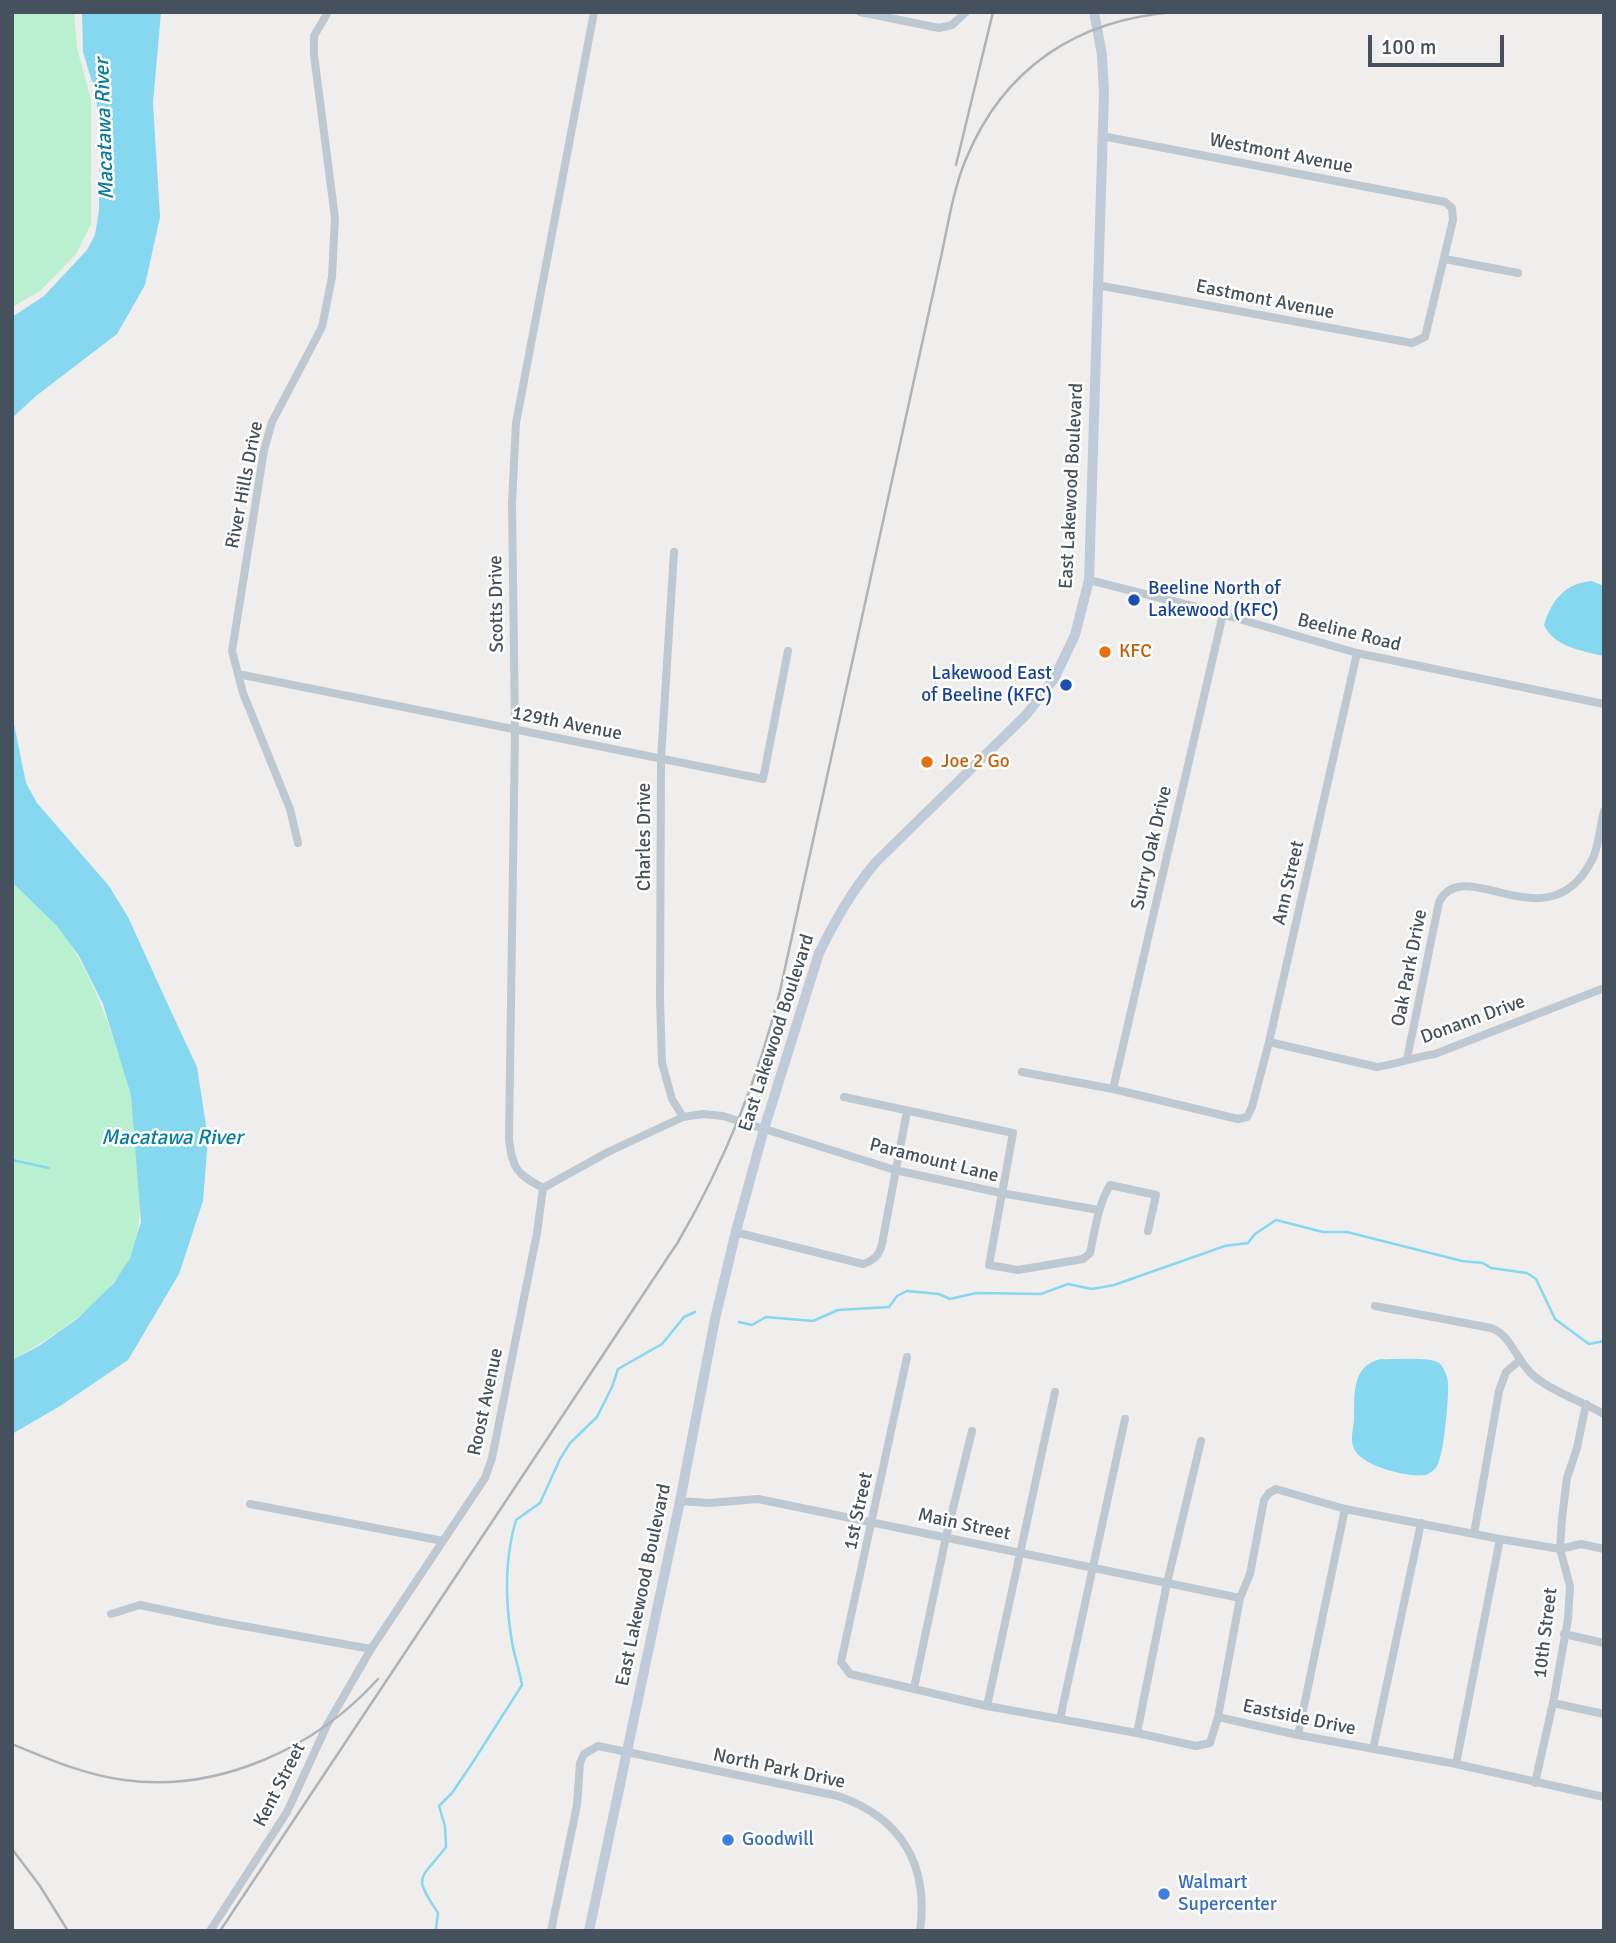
<!DOCTYPE html>
<html>
<head>
<meta charset="utf-8">
<style>
  body { margin:0 }
  #map { position:relative; width:1616px; height:1943px; overflow:hidden; background:#f0eded; font-family:Signika,sans-serif }
  canvas { display:block }
  .frame { position:absolute; inset:0; border:14px solid #45515c; pointer-events:none }
  .scale { position:absolute; left:1368px; top:35px; width:136px; height:32px; box-sizing:border-box; border:4px solid #45515c; border-top:0; padding-left:9px; font-size:21px; line-height:24px; white-space:nowrap; color:#45515c; -webkit-text-stroke:5px #fff; paint-order:stroke }
</style>
</head>
<body>
<div id="map">
<canvas width="1616" height="1943"></canvas>
<div class="frame"></div>
<div class="scale">100 m</div>
</div>
<script>
const c = document.querySelector('canvas').getContext('2d');
c.lineJoin = 'round';
function paint(path, color) { c.fillStyle = color; c.fill(path, 'evenodd'); }
function trace(path, color, width, dash) { c.strokeStyle = color; c.lineWidth = width; c.lineCap = dash ? 'butt' : 'round'; c.setLineDash(dash || []); c.stroke(path); }
function drawText(font, color, halo, rows, align = 'center') {
  c.font = font + ' Signika,sans-serif'; c.lineWidth = 5; c.setLineDash([]); c.textBaseline = 'middle'; c.strokeStyle = halo; c.fillStyle = color; for (const [text, x, y, turn = 0] of rows) {
    c.save(); c.translate(x, y); c.rotate((+turn || 0) * Math.PI / 180); c.textAlign = isNaN(turn) ? turn : align; if (halo) c.strokeText(text, 0, 0); c.fillText(text, 0, 0); c.restore();
  }
}
const green = new Path2D(`
  M12,12H74L77,48L91,100V224L76,254L40,291L12,307Z
  M12,881C68,922 96,985 117,1049C122,1064 128,1079 131,1095C136,1116 135,1141 137,1163C140,1195 144,1226 130,1257C110,1301 53,1337 12,1360Z`);
const water = new Path2D(`
  M82,12H161L153,103L160,217L145,285L117,334L36,396L12,418V317L44,296L87,250L95,235L99,210L100,145L96,95L83,52Z
  M1592,581L1604,586V656C1583,651 1554,647 1544,625C1552,600 1565,583 1592,581Z
  M12,714L26,783L37,803L109,886L128,917L169,1007L197,1067L208,1138L203,1201L179,1274L128,1360L60,1406L12,1434V1360L39,1346L77,1319L114,1283L130,1258L141,1222L131,1095L103,1004L79,956L57,926L12,882Z
  M1381,1359C1394,1360 1428,1356 1439,1363C1444,1367 1447,1376 1448,1382C1449,1396 1444,1455 1437,1466C1434,1470 1430,1474 1425,1475C1408,1478 1365,1466 1356,1452C1349,1442 1353,1431 1354,1421C1355,1397 1350,1366 1381,1359Z`);
const stream = new Path2D(`
  M12,1160L49,1168
  M739,1322L752,1325L766,1317L813,1321L838,1310L889,1307L897,1296L907,1291L939,1294L950,1299L976,1293L1041,1294L1068,1284L1092,1289L1114,1285L1225,1246L1248,1243L1255,1234L1276,1220L1323,1232H1347L1462,1261L1483,1263L1491,1268L1527,1273L1536,1279L1555,1319L1589,1344L1604,1341
  M433,1931L436,1929L438,1913C412,1874 420,1881 446,1847L445,1826L439,1806L452,1793L471,1765L522,1685C519,1668 513,1652 511,1636C505,1597 505,1557 516,1520L540,1503L560,1459L570,1443L597,1417L612,1387L618,1369L662,1344L684,1317L695,1312`);
const minor = new Path2D(`
  M860,12L939,28L952,25L966,12
  M1445,259L1518,273
  M1097,285L1412,343L1425,337L1453,220L1452,208L1445,202L1102,136
  M674,552L661,759L660,1000L662,1063L672,1099L683,1117
  M1089,580L1204,609L1357,653L1604,704
  M238,674L763,779L788,651
  M298,843L290,809L243,693L232,651L264,450L272,422L322,327L332,277L335,218L314,55V36L328,12
  M1269,1042L1377,1067C1397,1064 1415,1057 1435,1054L1604,988
  M1407,1059L1439,902C1465,851 1549,948 1593,858C1599,845 1600,825 1604,811
  M1022,1072L1113,1089L1238,1119L1247,1117L1252,1107L1269,1042L1357,653
  M1113,1089L1223,614
  M844,1097L1013,1133L989,1265L1018,1270L1083,1259L1090,1253C1095,1230 1098,1205 1110,1185L1156,1195L1148,1231
  M543,1188C516,1173 513,1170 509,1139L515,730L512,503L516,423L594,12
  M735,1232L863,1264C874,1260 879,1256 882,1244L907,1111
  M1375,1306L1491,1328C1513,1336 1516,1362 1535,1377C1555,1393 1581,1401 1604,1414
  M907,1357L841,1662L850,1674L987,1706L1137,1733L1196,1746L1210,1743L1218,1717L1240,1598L1250,1574L1264,1500L1269,1493L1276,1489L1345,1509L1500,1539L1560,1549L1581,1544L1604,1549
  M680,1501L709,1503L758,1499L1240,1598
  M250,1504L443,1541
  M1474,1534L1499,1391L1506,1372L1519,1361
  M111,1614L140,1605L221,1622L371,1649L485,1478L492,1458L537,1233L543,1188L608,1152L683,1117L703,1114L723,1116L895,1170L1001,1193L1099,1210
  M1564,1634L1604,1643
  M914,1688L946,1537L972,1431
  M1553,1703L1604,1714
  M987,1706L1055,1392
  M1218,1717L1298,1735L1456,1764L1604,1797
  M1060,1719L1125,1419
  M1137,1733L1167,1583L1201,1441
  M1298,1735L1345,1509
  M1373,1749L1421,1523
  M1456,1764L1500,1539
  M1535,1783L1553,1703L1568,1619L1570,1586L1560,1549L1562,1518L1567,1478L1577,1448L1586,1404
  M210,1931L287,1812L327,1725L371,1649
  M551,1931L577,1805L580,1763L584,1754L598,1746L838,1796C902,1818 929,1865 920,1931`);
const secondary = new Path2D(`
  M589,1931L680,1501L715,1319L736,1231L764,1129L819,953C836,919 851,892 876,862L1026,715L1054,679L1075,635L1089,580L1104,93L1102,55L1094,12`);
const rail = new Path2D(`
  M956,165L993,12
  M12,1744C48,1759 85,1775 124,1780C218,1793 316,1748 378,1679
  M12,1849L40,1886L68,1931
  M220,1931L678,1242C724,1163 758,1080 780,991L941,257C948,225 953,190 966,159C1004,67 1078,19 1176,12`);
const markers = [
  [1134,600,7,"#1a4fb4"],
  [1105,652,7,"#e8710a"],
  [1066,685,7,"#1a4fb4"],
  [927,762,7,"#e8710a"],
  [728,1840,7,"#3f7fe0"],
  [1164,1894,7,"#3f7fe0"]
];
const streetNames = [
  ["Westmont Avenue",1281,154,11],
  ["Eastmont Avenue",1265,300,11],
  ["River Hills Drive",245,485,-79],
  ["East Lakewood Boulevard",1072,486,-87],
  ["Scotts Drive",497,604,-91],
  ["Beeline Road",1349,633,14],
  ["129th Avenue",567,724,11],
  ["Charles Drive",645,837,-90],
  ["Surry Oak Drive",1152,848,-77],
  ["Ann Street",1289,883,-77],
  ["Oak Park Drive",1410,968,-79],
  ["Donann Drive",1473,1020,-20],
  ["East Lakewood Boulevard",777,1033,-72],
  ["Paramount Lane",934,1161,14],
  ["Roost Avenue",486,1402,-78],
  ["1st Street",859,1511,-78],
  ["Main Street",964,1525,12],
  ["East Lakewood Boulevard",644,1585,-78],
  ["10th Street",1546,1633,-83],
  ["Eastside Drive",1299,1718,12],
  ["North Park Drive",779,1769,12],
  ["Kent Street",280,1785,-63]
];
const transitNames = [
  ["Beeline North of",1148,589],
  ["Lakewood (KFC)",1148,611],
  ["Lakewood East",1052,674,"right"],
  ["of Beeline (KFC)",1052,696,"right"]
];
const foodNames = [
  ["KFC",1119,652],
  ["Joe 2 Go",941,762]
];
const shopNames = [
  ["Goodwill",742,1840],
  ["Walmart",1178,1883],
  ["Supercenter",1178,1905]
];
const waterNames = [
  ["Macatawa River",105,129,-92],
  ["Macatawa River",172,1138]
];
paint(green, '#b9f0cf');
paint(water, '#85d8ef');
trace(stream, '#85d8ef', 2.5);
trace(minor, '#bdc8d0', 8);
trace(secondary, '#bfcbd8', 10);
trace(rail, '#afb3b8', 2.5);
for (const [x, y, r, color] of markers) { const dot = new Path2D(); dot.arc(x, y, r, 0, 2 * Math.PI); c.fillStyle = color; c.fill(dot); trace(dot, '#fff', 2.5); }
drawText('19px', '#45515c', '#fff', streetNames);
drawText('19px', '#164399', '#fff', transitNames, 'left');
drawText('19px', '#c56008', '#fff', foodNames, 'left');
drawText('19px', '#366cbe', '#fff', shopNames, 'left');
drawText('italic 21px', '#087d9d', '#fff', waterNames);
</script>
</body>
</html>
